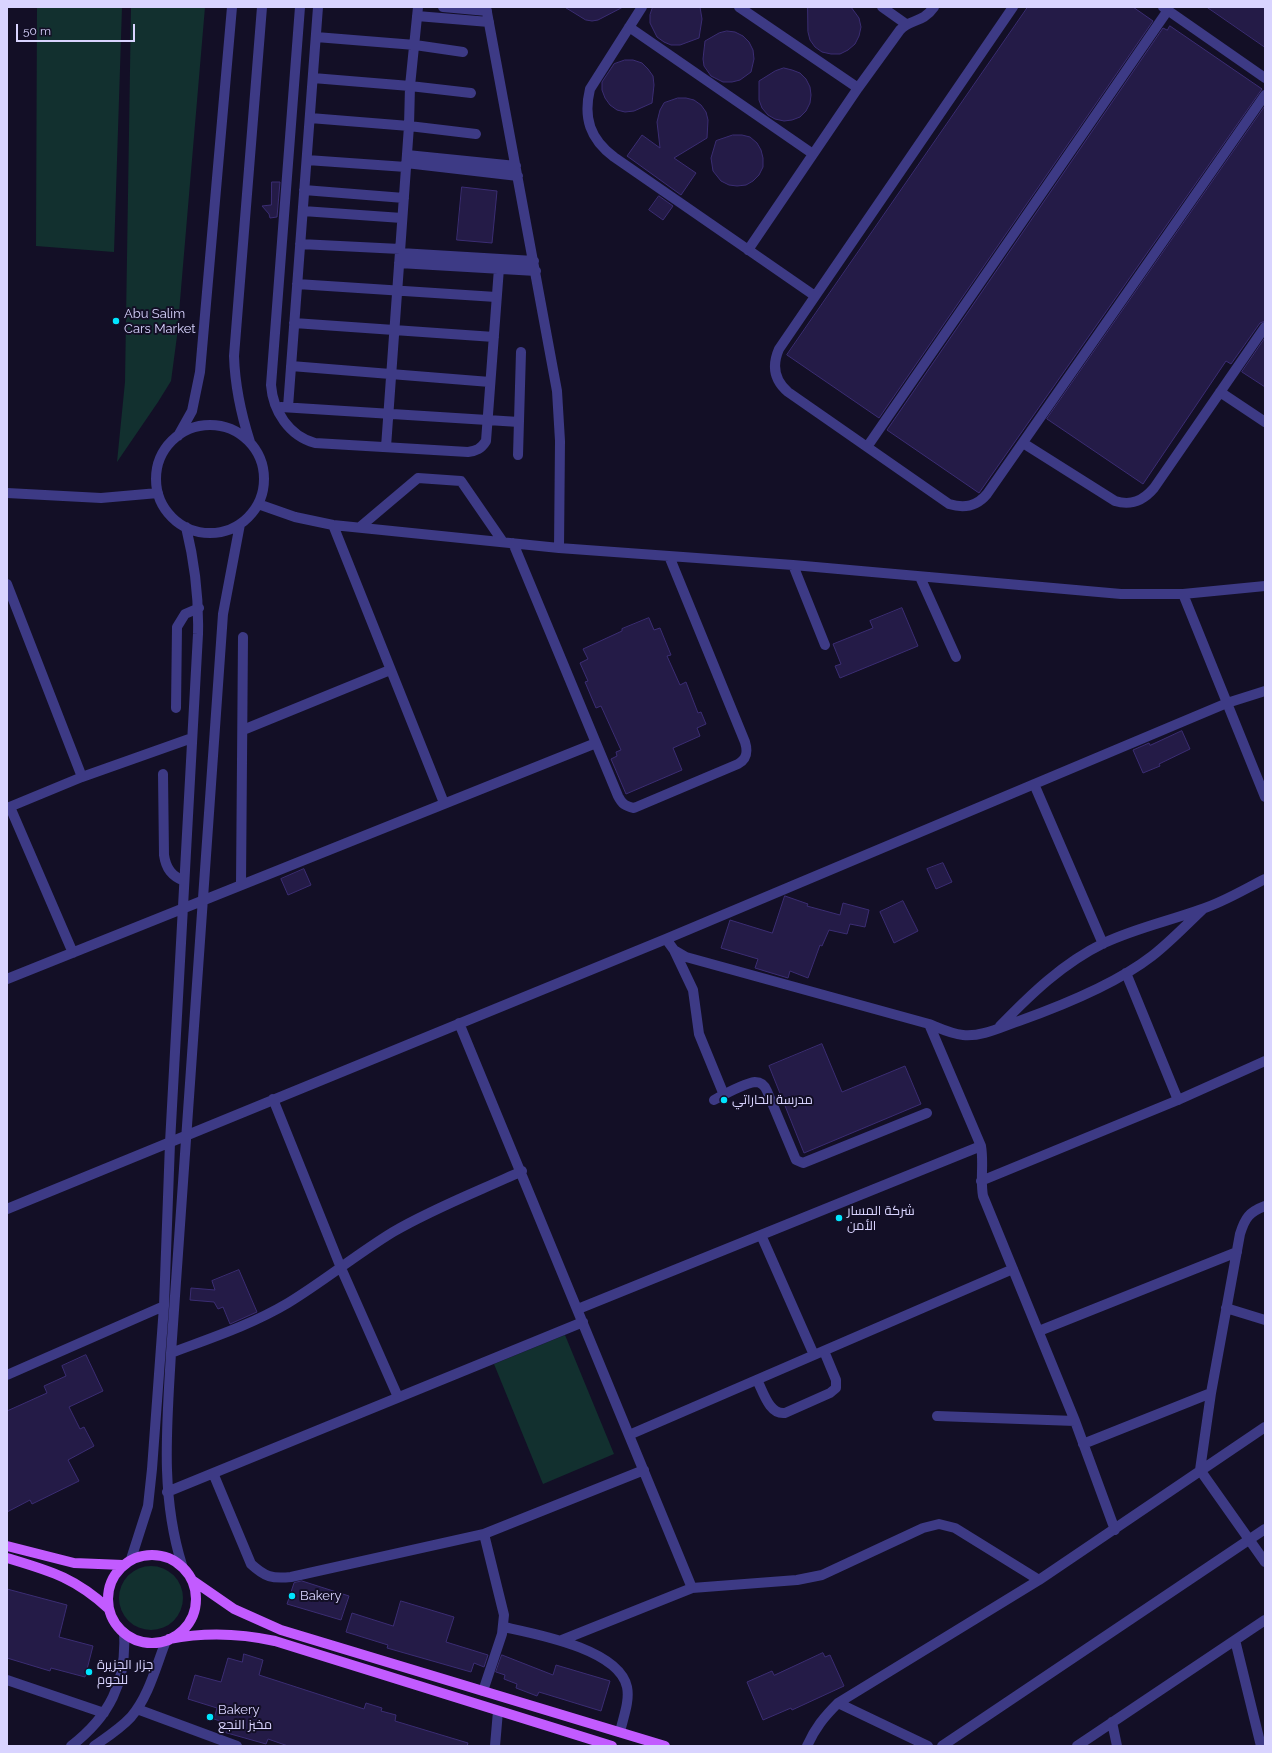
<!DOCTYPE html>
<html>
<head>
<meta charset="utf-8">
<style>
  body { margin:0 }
  #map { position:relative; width:1272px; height:1753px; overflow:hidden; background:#130f26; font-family:Raleway,sans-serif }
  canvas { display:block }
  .frame { position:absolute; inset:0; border:8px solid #d9d4ff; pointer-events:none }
  .scale { position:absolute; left:16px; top:24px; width:119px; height:18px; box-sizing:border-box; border:2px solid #d9d4ff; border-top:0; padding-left:5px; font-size:12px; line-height:14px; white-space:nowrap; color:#d9d4ff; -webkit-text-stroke:3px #130f26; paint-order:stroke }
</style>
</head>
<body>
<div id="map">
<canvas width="1272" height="1753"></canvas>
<div class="frame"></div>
<div class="scale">50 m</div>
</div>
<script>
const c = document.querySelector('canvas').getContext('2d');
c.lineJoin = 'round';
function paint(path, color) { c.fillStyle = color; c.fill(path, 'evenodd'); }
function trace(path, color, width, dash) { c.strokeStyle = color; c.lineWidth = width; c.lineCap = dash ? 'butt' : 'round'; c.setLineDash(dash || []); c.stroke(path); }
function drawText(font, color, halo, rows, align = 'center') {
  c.font = font + ' Raleway,Cairo,sans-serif'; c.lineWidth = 4; c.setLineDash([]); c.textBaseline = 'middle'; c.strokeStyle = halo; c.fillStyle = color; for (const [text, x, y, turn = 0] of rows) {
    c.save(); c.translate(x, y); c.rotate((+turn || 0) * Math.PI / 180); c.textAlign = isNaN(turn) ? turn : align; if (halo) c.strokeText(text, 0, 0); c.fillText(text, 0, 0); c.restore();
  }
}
const green = new Path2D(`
  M37,7H122L114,252L36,246Z
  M131,7H205L177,336L171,381L158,402L117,462L125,382Z
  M565,1335L614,1454L543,1484L494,1364Z
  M119 1598a32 32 0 1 1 64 0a32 32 0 1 1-64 0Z`);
const building = new Path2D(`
  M565,7H623L598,20L592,21L586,20Z
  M653,7H700L702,19L699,38L680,45H671L664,42L657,37L650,23V15Z
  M808,7H851L859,18L861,27L859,36L855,44L848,50L840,54H831L822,52L815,47L810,40L808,32Z
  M1028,7H1133L1153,21L879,418L787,355Z
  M1207,7H1265V47Z
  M1170,26L1262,89L979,493L887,430L1163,28L1167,30Z
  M727,31L735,32L743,36L749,42L753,50L754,59L751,72L740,80L732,82H723L711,76L704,66L703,59L705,41L719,33Z
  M625,60H633L642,63L648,69L653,76L654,85L652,103L634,111L625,112L617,110L610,105L605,98L602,90V82L614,64Z
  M784,68L792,70L800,73L806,79L810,87L811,95L810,103L806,111L800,117L792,120L784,121L775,119L768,115L762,108L759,100V81L775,71Z
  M678,98H686L694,100L701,105L706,112L708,120L707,138L674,158L696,173L681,195L627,156L642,135L660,148L657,122L660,110L664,103Z
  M1265,106V321L1260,323L1231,364L1226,361L1143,484L1047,419Z
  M733,135H742L750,137L757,143L761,150L763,158V167L759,175L753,181L746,185L737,186L729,185L721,181L713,171L711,158L716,141Z
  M272,182H280L277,217L270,218L269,214L262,206L271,205Z
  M462,187L497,191L492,243L457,240Z
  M659,196L673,206L663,220L649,210Z
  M1265,338V387L1242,372Z
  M902,608L918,646L840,678L835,666L841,664L833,644L873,628L870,621Z
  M649,618L654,630L660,628L671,655L667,656L680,685L686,682L698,713L701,712L706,724L697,728L700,736L673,748L682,770L626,794L611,759L617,756L616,752L621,750L601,706L596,708L585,682L588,681L580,663L588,659L583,649L622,631V629Z
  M1182,731L1190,749L1159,764L1160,766L1143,773L1133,750L1149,743L1150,745Z
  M943,863L952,882L936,889L927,869Z
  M304,869L311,885L288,895L281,879Z
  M785,896L808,904L807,906L840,915L843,903L869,910L865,927L850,924L847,934L829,930L822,946L820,945L808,978L790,971L788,978L755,968L758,959L721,948L730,920L772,933Z
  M903,901L918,931L894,943L880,912Z
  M822,1044L842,1092L905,1066L921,1104L804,1153L769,1066Z
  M239,1270L257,1312L230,1324L223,1307L218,1309L214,1302L190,1300L191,1288L215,1290L212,1281Z
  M86,1355L103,1391L69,1407L80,1429L84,1427L94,1446L68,1460L79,1481L32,1504L30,1500L7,1512V1411L47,1393L44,1386L66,1376L62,1366Z
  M302,1581L349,1596L341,1620L287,1604L294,1583Z
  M7,1589L67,1605L59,1637L93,1646L85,1677L51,1668L50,1671L7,1658Z
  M401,1601L454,1617L446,1642L488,1655L484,1667L474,1663L471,1672L387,1648L388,1645L346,1632L352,1613L393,1626Z
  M823,1653L825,1657L830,1655L844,1686L792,1710L791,1708L763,1720L747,1682L772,1671L774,1675Z
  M244,1654L263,1660L259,1675L364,1709L366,1703L382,1708L381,1711L396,1715L395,1721L468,1743L467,1746H288L268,1739L266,1744L220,1731L223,1722L214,1719L217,1708L188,1699L195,1675L221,1682L228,1658L242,1662Z
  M502,1655L553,1675L556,1665L610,1681L601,1711L539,1692L537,1696L516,1688L517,1684L504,1679L505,1675L496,1672Z`);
const minor = new Path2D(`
  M300,7L271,385C273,411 289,436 315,443L468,452C476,451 481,449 486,441L499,268
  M443,7L487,11
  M486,7L557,391L560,441L559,548
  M642,7L590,89C583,118 590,139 614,157L815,296
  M739,7L858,88
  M882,7L906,24
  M1013,7L779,349C772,365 774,380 788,392L949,504C965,509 977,506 987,494L1265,95
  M1163,7L1265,78
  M417,16L489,22
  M629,27L813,154
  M316,37L415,45L463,52
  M313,78L410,86L471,93
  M310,118L409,126L476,134
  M407,155L516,166
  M307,160L406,167
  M406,163L518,176
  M304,190L404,198
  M303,211L402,218
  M300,244L400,249
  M748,250L858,88L900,30C911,18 922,24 934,7
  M400,253L534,261
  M399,263L536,271
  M297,284L496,297
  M294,323L494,337
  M291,366L490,382
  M1220,392L1265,422
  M281,407L519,422
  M288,407L318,7
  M156 479a54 54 0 1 1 108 0a54 54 0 1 1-108 0Z
  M178,436L192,411L200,372L232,7
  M250,442C241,414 235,387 234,356L262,7
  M1023,443L1115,501C1131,506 1143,501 1154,488L1265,327
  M386,447L409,126L410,86L418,7
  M867,447L1168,10
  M518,455L521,352
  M7,493L101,498L158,493
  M258,504L295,517L333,525L559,548L793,565L1121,594H1183L1265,586
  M333,525L444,803
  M360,527L418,478L461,481L503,542
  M513,543L618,796C622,804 625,806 634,808L738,764C747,759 748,752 745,742L669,556
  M793,565L825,645
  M920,577L956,657
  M7,584L82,777
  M1183,594L1265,797
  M176,708L177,627L185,614L199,608
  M243,730L390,670
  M163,774L164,855C166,869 172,876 184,881
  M1034,784L1103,944
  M10,807L73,953
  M7,808L82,777L192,738
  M241,884L243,637
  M666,939L674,950L686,957L929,1024C939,1028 951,1034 963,1035C982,1037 1001,1027 1019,1021C1061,1006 1116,984 1152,956C1170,942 1186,925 1203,909
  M674,950L693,990L699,1034L724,1095
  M1126,973L1178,1100
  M7,979L596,743
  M459,1023L692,1588
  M929,1024L981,1146C984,1163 980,1179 983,1196L1075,1421L1115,1530
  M1000,1026C1031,994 1063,963 1104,943C1136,928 1169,921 1202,909C1224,902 1245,889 1265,879
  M273,1099L341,1268L398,1397
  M714,1100C723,1095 746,1083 755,1082C761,1082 765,1086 767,1091L796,1160L803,1163L927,1113
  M981,1181L1178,1100L1265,1061
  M1265,1206C1249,1212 1245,1218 1240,1234L1211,1393L1200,1470L1265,1562
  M7,1209L666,939L1227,703L1265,691
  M761,1235L814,1355
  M1226,1308L1265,1320
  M578,1309L981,1146
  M1039,1331L1237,1252
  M171,1353C211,1338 251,1325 288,1303C324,1281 357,1254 393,1232C434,1208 479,1191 522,1171
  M7,1375L164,1306
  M757,1380C763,1391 769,1415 785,1413L830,1393L836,1388V1380L824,1351
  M937,1416L1075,1421
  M629,1435L1013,1269
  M1083,1444L1211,1393
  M213,1473L251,1564C265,1577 272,1579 291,1577L484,1534L644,1470
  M167,1492L583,1322
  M131,1559L148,1506L152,1469L164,1306L170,1143L198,634C199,596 195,564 186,527
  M182,1565C160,1495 167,1425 171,1353L223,614L240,524
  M504,1627C536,1634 619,1649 627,1687C630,1701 623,1718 620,1732
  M562,1640L692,1588L797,1580L822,1575L923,1528L939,1524L955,1528L1039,1580
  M1235,1640L1261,1746
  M7,1680L104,1713
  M483,1691L502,1634L504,1615L484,1534
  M838,1703L928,1746
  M137,1709L237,1746
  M1112,1722L1117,1746
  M71,1746C109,1717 127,1682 124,1633
  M94,1746C107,1737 120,1729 131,1717C149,1696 156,1666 166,1641
  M495,1746L498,1711
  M807,1746C815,1728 824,1717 838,1703L1039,1580L1265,1427
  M942,1746L1265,1529
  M1077,1746L1265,1620`);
const major = new Path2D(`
  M7,1546L74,1563L123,1565
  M108 1599a44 44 0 1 1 88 0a44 44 0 1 1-88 0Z
  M7,1558C50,1571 74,1577 109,1609
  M192,1580L234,1609L281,1630L665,1746
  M169,1639C205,1632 239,1633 275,1641L612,1746`);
const markers = [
  [116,321,4,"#00e5ff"],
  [724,1100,4,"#00e5ff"],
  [839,1218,4,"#00e5ff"],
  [292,1596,4,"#00e5ff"],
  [89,1672,4,"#00e5ff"],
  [210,1717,4,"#00e5ff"]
];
const poiNames = [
  ["Abu Salim",124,314],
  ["Cars Market",124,329],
  ["مدرسة الحاراتي",732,1100],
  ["شركة المسار",847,1211],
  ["الأمن",847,1226],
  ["Bakery",300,1596],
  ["جزار الجزيرة",97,1665],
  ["للحوم",97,1680],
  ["Bakery",218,1710],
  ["مخبز النجع",218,1725]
];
paint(green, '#12302f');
paint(building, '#241b47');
trace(building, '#3b2d73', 1);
trace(minor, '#3d3a85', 10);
trace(major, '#c25bff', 10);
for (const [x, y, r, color] of markers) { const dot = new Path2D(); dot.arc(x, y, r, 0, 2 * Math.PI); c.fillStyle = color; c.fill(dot); trace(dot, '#130f26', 1.5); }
drawText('13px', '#d9d4ff', '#130f26', poiNames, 'left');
</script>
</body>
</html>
